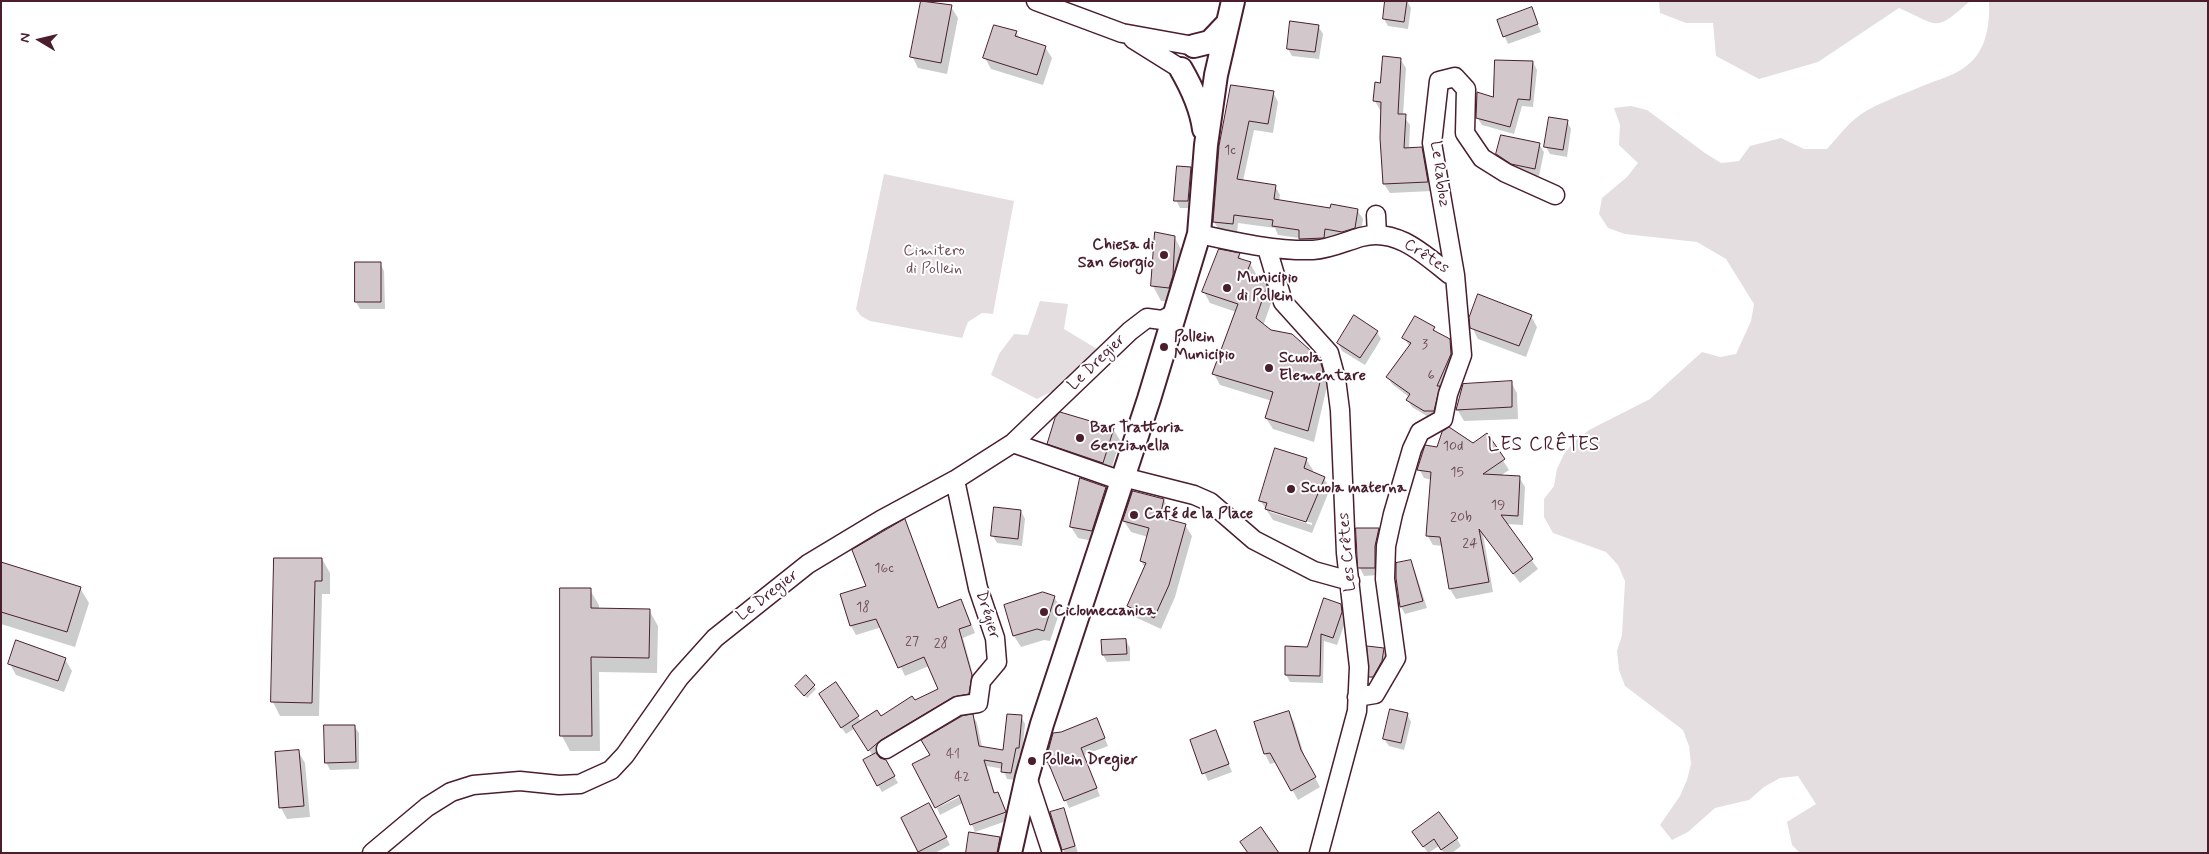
<!DOCTYPE html>
<html>
<head>
<meta charset="utf-8">
<style>
  body { margin:0 }
  #map { position:relative; width:2209px; height:854px; overflow:hidden; background:#fff; font-family:Mynerve,sans-serif }
  canvas { display:block }
  .frame { position:absolute; inset:0; border:2px solid #4a1f2b; pointer-events:none }
  .north { position:absolute; left:15px; top:15px; width:50px; height:50px; -webkit-text-stroke:4px #fff; paint-order:stroke; rotate:279deg; font-size:14px; font-weight:700; line-height:20px; text-align:center; color:#4a1f2b }
  .north::after { content:''; display:block; margin:auto; width:18px; height:22px; background:#4a1f2b; clip-path:polygon(50% 0,100% 100%,50% 72%,0 100%) }
</style>
</head>
<body>
<div id="map">
<canvas width="2209" height="854"></canvas>
<div class="frame"></div>
<div class="north">N</div>
</div>
<script>
const c = document.querySelector('canvas').getContext('2d');
c.lineJoin = 'round';
function paint(path, color) { c.fillStyle = color; c.fill(path, 'evenodd'); }
function trace(path, color, width, dash) { c.strokeStyle = color; c.lineWidth = width; c.lineCap = dash ? 'butt' : 'round'; c.setLineDash(dash || []); c.stroke(path); }
function drawText(font, color, halo, rows, align = 'center') {
  c.font = font + ' Mynerve,sans-serif'; c.lineWidth = 4; c.setLineDash([]); c.textBaseline = 'middle'; c.strokeStyle = halo; c.fillStyle = color; for (const [text, x, y, turn = 0] of rows) {
    c.save(); c.translate(x, y); c.rotate((+turn || 0) * Math.PI / 180); c.textAlign = isNaN(turn) ? turn : align; if (halo) c.strokeText(text, 0, 0); c.fillText(text, 0, 0); c.restore();
  }
}
const green = new Path2D(`
  M1659,1H1970C1934,33 1940,26 1899,8L1818,62L1759,79L1716,56L1713,23H1686L1660,13Z
  M1989,1H2208V853H1800L1792,845L1787,822L1816,804L1798,776L1780,778L1764,787L1749,800L1715,808L1688,832L1672,840L1660,825L1680,796L1687,780L1691,764L1689,746L1683,730L1625,686L1619,670L1617,651L1622,635L1625,581L1618,565L1606,552L1553,533L1544,517V499L1554,486L1557,469L1564,454L1575,441L1589,430L1650,399L1702,352L1720,357L1736,354L1751,321L1754,304L1726,259L1697,242L1625,234L1608,228L1599,214L1602,198L1627,177L1638,163L1619,145L1620,125L1614,108L1631,106L1647,110L1705,153L1721,163L1739,161L1750,146L1781,138L1804,149H1827C1839,136 1850,120 1866,111C1886,100 1908,92 1930,83C1944,78 1960,73 1971,62C1987,47 1990,22 1989,1Z
  M884,174L1014,201L993,314L982,313L968,322L962,338L870,321L861,316L856,309Z
  M1040,301L1068,304L1064,329L1097,349L1055,390L1037,399L991,375L999,354L1014,334L1028,335Z`);
const shadow = new Path2D(`
  M1387,1H1407L1411,8L1408,29L1388,26L1384,19Z
  M951,7L958,18L947,74L918,68L912,56Z
  M1531,9L1541,32L1508,44L1498,21Z
  M1318,26L1323,34L1319,59L1292,56L1288,49Z
  M1016,32L1020,39L1045,47L1052,58L1043,85L991,69L985,58Z
  M1400,59L1406,68L1403,115L1410,125L1409,149H1421L1427,158L1432,191L1390,193L1384,184L1381,138L1382,111L1380,110L1375,101L1381,84Z
  M1533,62L1537,70L1533,107L1522,106L1514,134L1482,125L1477,117L1494,98Z
  M1273,92L1278,102L1273,133L1254,130L1243,181L1275,186L1280,195L1279,201L1331,209L1357,210L1363,219L1360,237L1348,241L1330,238L1328,247L1304,248L1299,238L1278,235L1275,228L1238,223L1237,233L1220,231L1214,222L1220,147Z
  M1567,121L1571,129L1567,157L1550,154L1546,147Z
  M1539,144L1544,152L1539,176L1516,171L1502,162L1498,154Z
  M1190,168L1195,175L1192,208H1180L1176,200Z
  M1156,233L1175,238L1183,253L1177,302L1161,301L1153,286Z
  M1239,255L1242,260L1250,263L1256,274L1255,278L1265,283L1272,295L1273,298L1263,326L1318,359L1325,371L1328,382L1314,442L1273,429L1266,418L1272,401L1220,385L1214,374L1236,312L1210,303L1204,292Z
  M380,263L384,271L385,309H360L356,302Z
  M1531,316L1537,327L1526,357L1478,339L1472,327Z
  M1434,328L1436,333L1449,339L1453,347L1455,362L1438,418H1430L1412,407L1408,400L1409,397L1392,384L1388,377L1410,347L1404,338Z
  M1377,332L1381,339L1365,365L1342,351L1338,343Z
  M1511,382L1517,393L1518,419L1464,421L1457,409Z
  M1113,429L1120,440L1110,474L1055,455L1048,443Z
  M1487,435L1509,470L1500,476L1519,477L1525,487L1523,525L1506,524L1538,569L1520,583L1483,534L1493,592L1456,599L1450,589L1443,546L1433,545L1427,535L1432,480L1424,478L1419,469L1438,448L1473,444Z
  M1306,459L1313,470L1312,473L1324,478L1330,489L1312,533L1273,520L1260,500ZM1270,509L1312,523V525L1270,512Z
  M1105,488L1112,499L1098,542L1078,538L1071,527Z
  M1164,500L1170,512L1168,520L1185,525L1192,536L1175,597L1161,629L1135,617L1128,606L1145,568L1141,561L1148,537L1131,532L1124,521Z
  M1021,511L1025,519L1022,546L997,543L993,536Z
  M904,521L939,609L960,601L965,609L975,633L963,638L976,685L973,702L885,748L877,756L885,761L898,783L882,792L864,761L873,756L855,728L846,734L824,702L858,717L861,722L881,718L939,690L929,666L905,676L882,627L856,635L851,626L842,595L868,587Z
  M1357,529H1378L1383,536L1378,575L1364,576L1360,568Z
  M275,559H322L330,573V594H322L319,716H280L273,702Z
  M1410,561L1414,568L1427,608L1405,614L1401,607L1397,578Z
  M1,564L80,588L89,603L75,647L1,624Z
  M590,590L599,605V610H649L658,626L657,673L599,672L600,751H570L562,736Z
  M1054,597L1061,608L1050,641L1044,640L1021,647L1014,636L1005,606Z
  M1340,605L1345,612L1346,620L1337,645L1324,641L1323,683L1290,682L1286,675Z
  M1126,640L1130,648V661L1107,662L1103,655Z
  M1383,649L1387,657L1375,684L1370,676Z
  M65,659L72,671L64,692L16,675L10,664Z
  M806,677L816,689L807,698L798,689Z
  M1289,712L1294,722L1306,761L1320,787L1298,800L1277,762L1270,764L1265,754L1255,723Z
  M1407,714L1411,722L1404,750L1389,746L1384,739Z
  M973,716L977,723L982,747L1004,751L1021,716L1025,724L1022,755H1019L1015,780L1007,779L1003,769L987,766L995,794L998,793L1002,801L1009,820L975,832L963,803L940,815L937,808L965,794L931,755Z
  M1097,720L1108,746L1084,755L1100,796L1069,808L1052,769H1050L1046,762Z
  M354,726L359,733V769L330,770L326,762Z
  M1215,731L1232,772L1208,781L1191,741Z
  M298,751L305,763L310,817L287,819L281,808Z
  M1063,809L1067,816L1078,853H1065L1063,849Z
  M933,812L950,845L935,853H920L903,819Z
  M1414,832L1457,839L1461,846L1452,853H1444L1439,846L1428,853Z
  M999,838L1004,845L1002,853H967Z`);
const building = new Path2D(`
  M921,1L952,5L941,63L910,57Z
  M1385,1H1407L1404,22L1383,19Z
  M1532,7L1538,24L1503,37L1497,20Z
  M1290,21L1319,25L1315,52L1287,49Z
  M994,25L1017,31L1015,36L1046,46L1037,75L983,58Z
  M1383,56L1401,58L1398,114H1406L1404,148L1422,147L1428,182L1383,184L1380,138L1381,102L1373,101L1375,82L1380,83Z
  M1495,60L1533,61L1530,100L1518,99L1510,127L1476,118L1477,92L1493,97Z
  M1231,85L1274,91L1268,124L1249,121L1237,179L1276,185L1274,199L1330,208L1331,204L1358,209L1355,228L1342,232L1325,229L1324,238L1299,239V230L1272,226L1273,220L1234,215L1233,224L1213,222L1219,146Z
  M1549,117L1568,120L1563,150L1544,147Z
  M1501,135L1540,143L1535,169L1511,164L1496,154Z
  M1177,166L1191,167L1188,201H1174Z
  M1155,232L1175,236L1173,275L1169,288L1151,286Z
  M1219,249L1240,253L1238,258L1251,262L1246,274L1266,282L1267,286L1256,318L1271,330L1292,334L1319,358L1323,370L1308,431L1265,418L1273,392L1212,374L1238,304L1202,292Z
  M355,262H381V302H355Z
  M1478,294L1532,315L1519,346L1470,328L1469,318Z
  M1354,315L1378,331L1360,358L1337,343Z
  M1415,316L1435,327L1433,330L1450,339L1451,354L1437,386H1440L1434,411H1424L1406,400L1410,394L1386,377L1411,343L1402,338Z
  M1512,381V407L1456,410L1463,384Z
  M1060,412L1114,428L1103,463L1047,444L1055,418Z
  M1449,427L1473,443L1487,433L1505,459L1483,474L1520,476L1518,516L1501,515L1533,559L1513,574L1479,529L1489,582L1449,589L1440,537L1426,536L1431,472L1417,470L1425,445L1437,447L1442,432Z
  M1275,448L1307,458L1304,468L1325,477L1306,522L1265,509L1267,503L1259,501Z
  M1080,478L1106,487L1092,531L1070,527Z
  M1133,491L1164,499L1160,517L1186,524L1169,585L1154,618L1127,606L1146,563L1140,561L1149,528L1123,521Z
  M994,507L1021,510L1018,539L991,536Z
  M905,519L938,608L961,599L971,625L959,629L972,675L969,694L953,697L881,740L868,751L852,726L877,710L881,716L912,696L915,700L938,689L924,657L898,668L876,619L850,626L840,594L866,586L852,550Z
  M1356,528H1379L1375,546V568H1358Z
  M274,558H322V581H315L312,703L271,702Z
  M1411,560L1423,601L1400,607L1396,578V563Z
  M1,562L81,587L67,632L1,612Z
  M560,588H591V608L650,609L649,658L591,657L592,736H560Z
  M1043,592L1055,596L1044,631L1037,629L1013,636L1004,605Z
  M1324,598L1341,604L1342,612L1333,638L1321,634L1320,676L1285,675V646L1307,647Z
  M1126,639L1127,654L1102,655L1101,640Z
  M16,640L66,658L58,681L8,664Z
  M1367,646L1384,648L1382,661L1373,677H1369Z
  M806,675L815,685L804,696L795,686Z
  M836,682L859,716L841,728L819,694Z
  M1390,709L1408,713L1401,743L1383,739Z
  M1289,711L1301,750L1316,777L1291,791L1270,753L1264,754L1254,722Z
  M973,714L979,746L1003,750L1007,714L1022,715L1019,748H1016L1011,773L1001,772L1002,763L984,760L994,793L998,792L1006,812L970,825L959,795L935,808L912,764L930,755L921,740L962,716Z
  M1097,718L1105,738L1081,748L1097,788L1064,801L1048,762L1045,763L1053,733L1061,732Z
  M324,725H355L356,762L325,763Z
  M1216,730L1229,764L1202,774L1190,740Z
  M299,750L304,806L279,808L275,752Z
  M876,753L880,758L886,760L895,776L877,786L863,760Z
  M929,803L947,837L918,852L901,818Z
  M1064,808L1075,846L1062,850L1050,812Z
  M1439,812L1458,838L1441,850L1434,839L1423,847L1412,832Z
  M1261,827L1279,853H1248L1240,842Z
  M969,832L1000,837L997,853H966Z`);
const minor = new Path2D(`
  M1036,1L1122,33L1194,46
  M1133,39L1181,69
  M1376,215L1377,235
  M1199,234C1236,242 1274,251 1313,250C1330,249 1344,242 1361,237C1396,227 1424,254 1449,274L1455,275L1462,355L1448,394L1443,419L1420,432L1412,449L1393,514L1386,546L1385,579L1396,658L1375,694L1357,697
  M1267,248L1283,302L1329,353L1336,379L1340,410L1346,553L1359,667L1357,711L1319,853
  M1455,275L1432,143L1439,81L1455,77L1466,89L1465,133L1482,158L1506,173L1555,195
  M1013,443L1122,481
  M1123,477L1194,495L1210,502L1254,540L1314,571L1350,581
  M886,749L958,706L978,703L981,681L997,662L995,638L978,588L955,480
  M1027,777L1052,853
  M372,853L427,807L451,792L473,785L520,781L559,785L580,784L611,770L625,755L679,678L715,638L808,564L881,520L955,480L1013,443L1130,331L1147,318L1162,320L1174,314`);
const major = new Path2D(`
  M1194,46L1210,42L1228,23
  M1181,69C1192,88 1201,107 1204,129
  M1010,853L1027,777L1042,724L1149,399L1199,234L1206,145L1216,75L1233,1`);
const markers = [
  [1164,255,5,"#4a1f2b"],
  [1227,288,5,"#4a1f2b"],
  [1164,347,5,"#4a1f2b"],
  [1269,368,5,"#4a1f2b"],
  [1080,438,5,"#4a1f2b"],
  [1291,489,5,"#4a1f2b"],
  [1134,515,5,"#4a1f2b"],
  [1044,612,5,"#4a1f2b"],
  [1032,761,5,"#4a1f2b"]
];
const numberNames = [
  ["1c",1230,151],
  ["3",1425,345],
  ["6",1431,376],
  ["10d",1453,447],
  ["15",1457,473],
  ["19",1498,506],
  ["20b",1461,518],
  ["24",1470,544],
  ["16c",884,569],
  ["18",863,608],
  ["27",912,642],
  ["28",941,644],
  ["41",953,755],
  ["42",962,778]
];
const streetNames = [
  ["Le Rabloz",1439,174,82],
  ["Crêtes",1426,257,33],
  ["Le Dregier",1097,363,-44],
  ["Les Crêtes",1348,552,-95],
  ["Le Dregier",768,596,-38],
  ["Drégier",987,615,73]
];
const poiNames = [
  ["Chiesa di",1154,246,"right"],
  ["San Giorgio",1154,264,"right"],
  ["Municipio",1237,279],
  ["di Pollein",1237,297],
  ["Pollein",1174,338],
  ["Municipio",1174,356],
  ["Scuola",1279,359],
  ["Elementare",1279,377],
  ["Bar Trattoria",1090,429],
  ["Genzianella",1090,447],
  ["Scuola materna",1301,489],
  ["Café de la Place",1144,515],
  ["Ciclomeccanica",1054,612],
  ["Pollein Dregier",1042,761]
];
const parkNames = [
  ["Cimitero",934,252],
  ["di Pollein",934,270]
];
const quarterNames = [
  ["LES CRÊTES",1544,446]
];
paint(green, '#e5dee0');
paint(shadow, '#0003');
paint(building, '#d2c7cb');
trace(building, '#4a1f2b', 1);
trace(minor, '#4a1f2b', 21);
trace(major, '#4a1f2b', 26);
trace(minor, '#fff', 18);
trace(major, '#fff', 22);
for (const [x, y, r, color] of markers) { const dot = new Path2D(); dot.arc(x, y, r, 0, 2 * Math.PI); c.fillStyle = color; c.fill(dot); trace(dot, '#fff', 2); }
drawText('14px', '#6c4953', null, numberNames);
drawText('16px', '#4a1f2b', '#fff', streetNames);
drawText('bold 16px', '#4a1f2b', '#fff', poiNames, 'left');
drawText('16px', '#714f58', '#fff', parkNames);
c.letterSpacing = '1px';
drawText('19px', '#4a1f2b', '#fff', quarterNames);
c.letterSpacing = '0px';
</script>
</body>
</html>
